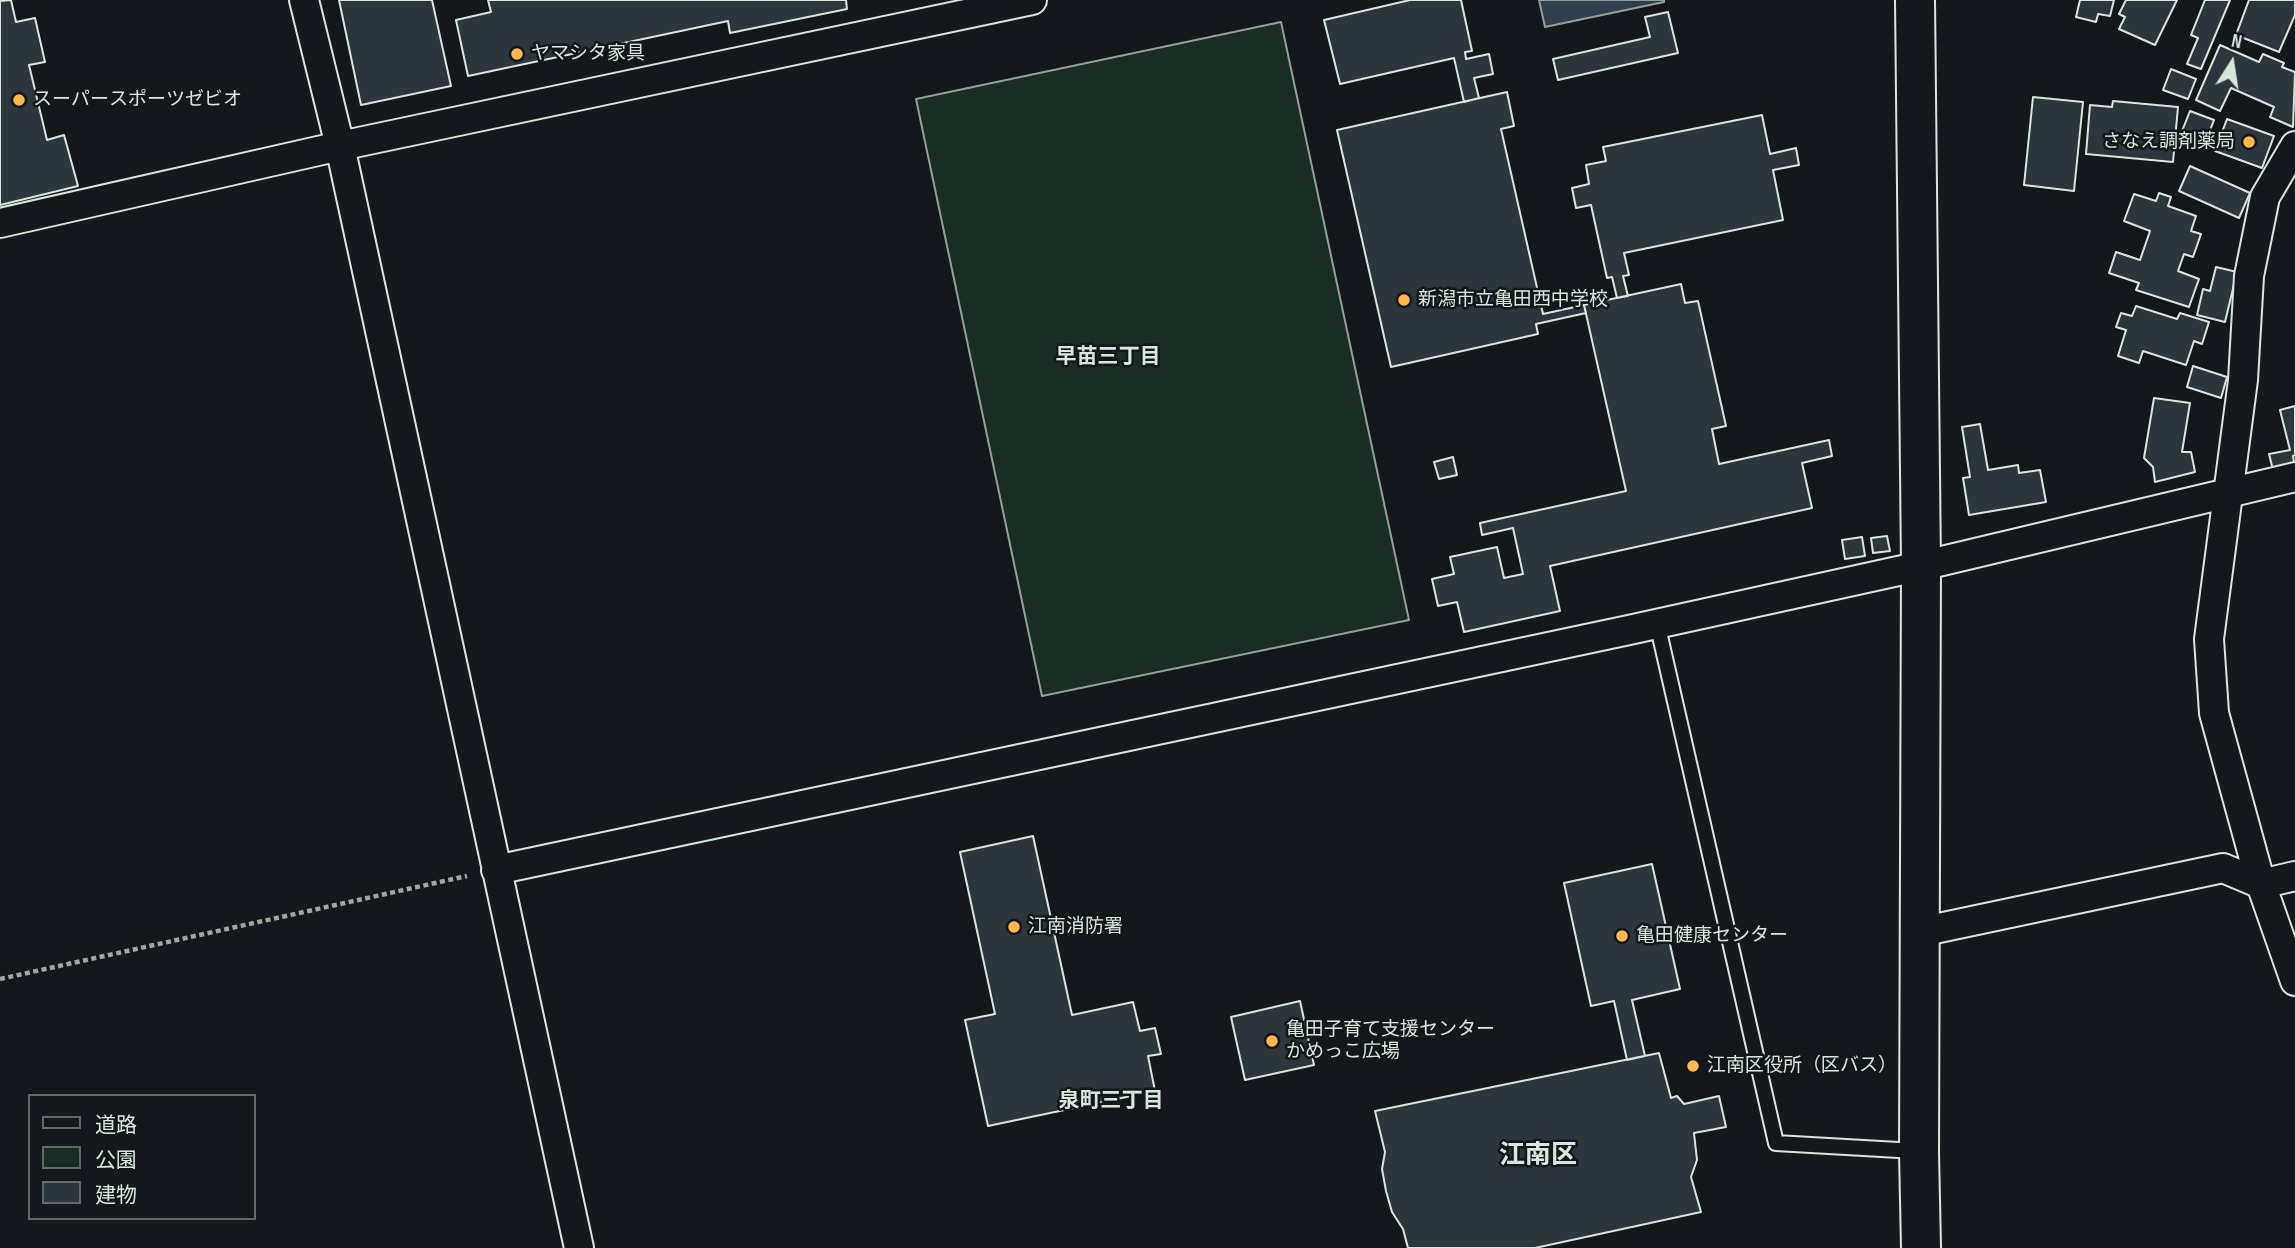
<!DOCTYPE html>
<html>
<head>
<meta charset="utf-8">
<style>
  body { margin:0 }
  #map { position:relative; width:2295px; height:1248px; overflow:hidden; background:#14181c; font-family:"Sofia Sans Condensed","Noto Sans JP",sans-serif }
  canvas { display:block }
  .legend { position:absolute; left:28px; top:1094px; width:228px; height:126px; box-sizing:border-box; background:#14181c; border:2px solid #626a69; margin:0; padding:9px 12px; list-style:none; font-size:21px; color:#d8e6dc }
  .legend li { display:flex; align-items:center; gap:14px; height:35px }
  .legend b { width:35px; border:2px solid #626a69 }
  .north { position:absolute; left:2197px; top:28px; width:70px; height:70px; -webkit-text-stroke:5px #14181c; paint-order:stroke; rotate:12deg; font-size:19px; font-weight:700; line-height:28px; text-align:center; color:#d8e6dc }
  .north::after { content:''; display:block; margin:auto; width:24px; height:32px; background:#d8e6dc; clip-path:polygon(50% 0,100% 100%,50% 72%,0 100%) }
</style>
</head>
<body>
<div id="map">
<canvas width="2295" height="1248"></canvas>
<ul class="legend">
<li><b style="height:9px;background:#14181c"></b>道路</li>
<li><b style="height:19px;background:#1a2d24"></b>公園</li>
<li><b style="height:19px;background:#2c363c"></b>建物</li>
</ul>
<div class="north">N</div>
</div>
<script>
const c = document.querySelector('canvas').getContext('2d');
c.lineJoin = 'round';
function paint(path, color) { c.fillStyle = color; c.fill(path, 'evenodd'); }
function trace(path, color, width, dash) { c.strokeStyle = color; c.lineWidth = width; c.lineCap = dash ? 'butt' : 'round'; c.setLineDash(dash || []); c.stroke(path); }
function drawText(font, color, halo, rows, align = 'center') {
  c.font = font + ' "Sofia Sans Condensed","Noto Sans JP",sans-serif'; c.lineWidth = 5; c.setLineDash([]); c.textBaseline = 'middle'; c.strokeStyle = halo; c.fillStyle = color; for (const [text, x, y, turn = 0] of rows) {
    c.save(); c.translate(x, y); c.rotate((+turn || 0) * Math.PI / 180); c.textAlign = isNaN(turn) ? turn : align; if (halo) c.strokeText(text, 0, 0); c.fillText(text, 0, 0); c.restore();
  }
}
const green = new Path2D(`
  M1281,22L1409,620L1042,696L916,99Z`);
const water = new Path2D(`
  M1539,0H1664V2L1545,27Z`);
const building = new Path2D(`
  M11,0L16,22L35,18L45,62L29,65L47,140L64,135L78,186L0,205V1Z
  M339,0H432L451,86L361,105Z
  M488,0H846L847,9L730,33L728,21L468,76L456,20L491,12Z
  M1410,0H1461L1472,51L1465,52L1466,59L1489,54L1493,74L1474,78L1479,98L1464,102L1454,58L1340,84L1324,20Z
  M2080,0H2114L2110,16L2098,14L2096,22L2076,17Z
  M2126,0H2177L2155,45L2119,29L2125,17L2119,14Z
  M2205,0H2230L2201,69L2187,64L2198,38L2191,35Z
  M2249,0H2295V15L2279,52L2236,35Z
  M1668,12L1678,53L1558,80L1553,59L1650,37L1645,17Z
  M2220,45L2259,62L2263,54L2284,63L2282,67L2295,72L2293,127L2270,117L2274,107L2231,88L2220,111L2196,100Z
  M2171,69L2196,79L2188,99L2163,90Z
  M1507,92L1514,126L1501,129L1543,314L1584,305L1586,313L1536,324L1538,334L1391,367L1337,130Z
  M2033,97L2083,102L2074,191L2024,185Z
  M2113,101L2178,107L2173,162L2086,154L2090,105L2112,107Z
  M2190,111L2214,120L2204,146L2180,136Z
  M1762,115L1770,154L1796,148L1799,165L1773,170L1783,220L1624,253L1629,275L1623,276L1628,296L1617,298L1612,277L1607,278L1591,205L1576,208L1572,188L1589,184L1586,165L1606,161L1603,147Z
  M2227,119L2274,136L2262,168L2215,151Z
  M2190,166L2250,193L2239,218L2179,191Z
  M2159,193L2171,197L2168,206L2196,216L2191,231L2201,234L2193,257L2184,254L2178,271L2199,279L2189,307L2136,290L2139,283L2109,273L2116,252L2140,260L2150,231L2124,221L2134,194L2156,201Z
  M2216,267L2237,272L2225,322L2197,315L2203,289L2210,291Z
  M1681,284L1685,303L1698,301L1726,426L1712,429L1719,464L1829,440L1832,456L1802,463L1812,508L1550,566L1560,611L1464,632L1457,602L1438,606L1432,579L1454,574L1450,557L1497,547L1504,578L1523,574L1513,528L1482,535L1480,523L1626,491L1584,305Z
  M2136,306L2177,319L2180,313L2209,322L2202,344L2194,341L2186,365L2143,351L2139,363L2118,356L2126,330L2116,327L2121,313L2132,316Z
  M2193,366L2227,377L2221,398L2187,387Z
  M2154,398L2190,403L2182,452H2191L2195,472L2155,482L2153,467L2144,458Z
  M2295,406V455L2293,456L2295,469L2274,474L2269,454L2290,450L2280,410Z
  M1980,424L1988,470L2018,465L2019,473L2040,470L2046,502L1969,515L1963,478L1970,477L1962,427Z
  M1453,457L1457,475L1439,479L1434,462Z
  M1887,536L1890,551L1873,553L1871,538Z
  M1862,537L1865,556L1845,559L1842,540Z
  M1033,836L1072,1015L1133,1002L1140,1031L1155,1028L1161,1054L1148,1056L1155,1091L988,1126L965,1020L995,1014L960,852Z
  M1652,864L1680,989L1632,1000L1645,1056L1627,1060L1614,1001L1591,1006L1564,883Z
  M1300,1001L1314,1065L1245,1080L1231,1017Z
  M1659,1053L1671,1098L1677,1096L1684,1104L1719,1096L1726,1127L1694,1133L1697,1160L1691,1177L1701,1212L1535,1248H1408L1403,1229L1392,1212L1386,1191L1382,1169L1385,1152L1375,1111Z`);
const path = new Path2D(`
  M0,979L467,876`);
const lane = new Path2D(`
  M1657,623L1776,1143L1916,1151`);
const street = new Path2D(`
  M304,0L340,146L579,1248
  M2295,146L2265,197L2249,276L2243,380L2209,639L2214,713L2261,884L2295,981
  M0,223L340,146L1032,0
  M496,870L1629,630L1921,566L2295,477
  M1920,932L2223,868L2261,884L2295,876`);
const secondary = new Path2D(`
  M1915,0L1921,566L1919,1152L1921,1248`);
const markers = [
  [517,54,7,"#ffb74d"],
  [19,100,7,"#ffb74d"],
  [2249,142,7,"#ffb74d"],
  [1404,300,7,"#ffb74d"],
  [1014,927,7,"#ffb74d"],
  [1622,936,7,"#ffb74d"],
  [1272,1041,7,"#ffb74d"],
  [1693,1066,7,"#ffb74d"]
];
const poiNames = [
  ["ヤマシタ家具",531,54],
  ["スーパースポーツゼビオ",33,100],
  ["さなえ調剤薬局",2235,142,"right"],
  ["新潟市立亀田西中学校",1418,300],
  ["江南消防署",1028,927],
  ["亀田健康センター",1636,936],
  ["亀田子育て支援センター",1286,1030],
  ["かめっこ広場",1286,1052],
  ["江南区役所（区バス）",1707,1066]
];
const neighbourhoodNames = [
  ["早苗三丁目",1108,358],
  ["泉町三丁目",1111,1102]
];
const districtNames = [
  ["江南区",1538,1156]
];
paint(green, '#1a2d24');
trace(green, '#939e99', 2);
paint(water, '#2f3f4d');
trace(water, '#939e99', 2);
paint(building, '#2c363c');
trace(building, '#d8e6dc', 2);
trace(lane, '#d8e6dc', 18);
trace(street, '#d8e6dc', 32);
trace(secondary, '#d8e6dc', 42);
trace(path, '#9da8a2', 4.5, [5, 3.5]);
trace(lane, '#14181c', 14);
trace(street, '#14181c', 28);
trace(secondary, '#14181c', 38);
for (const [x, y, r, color] of markers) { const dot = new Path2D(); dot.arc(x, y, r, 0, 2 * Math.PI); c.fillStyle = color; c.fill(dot); trace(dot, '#14181c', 2.5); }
drawText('19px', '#d8e6dc', '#14181c', poiNames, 'left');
drawText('bold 21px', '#d8e6dc', '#14181c', neighbourhoodNames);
drawText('bold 26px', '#d8e6dc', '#14181c', districtNames);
</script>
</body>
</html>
